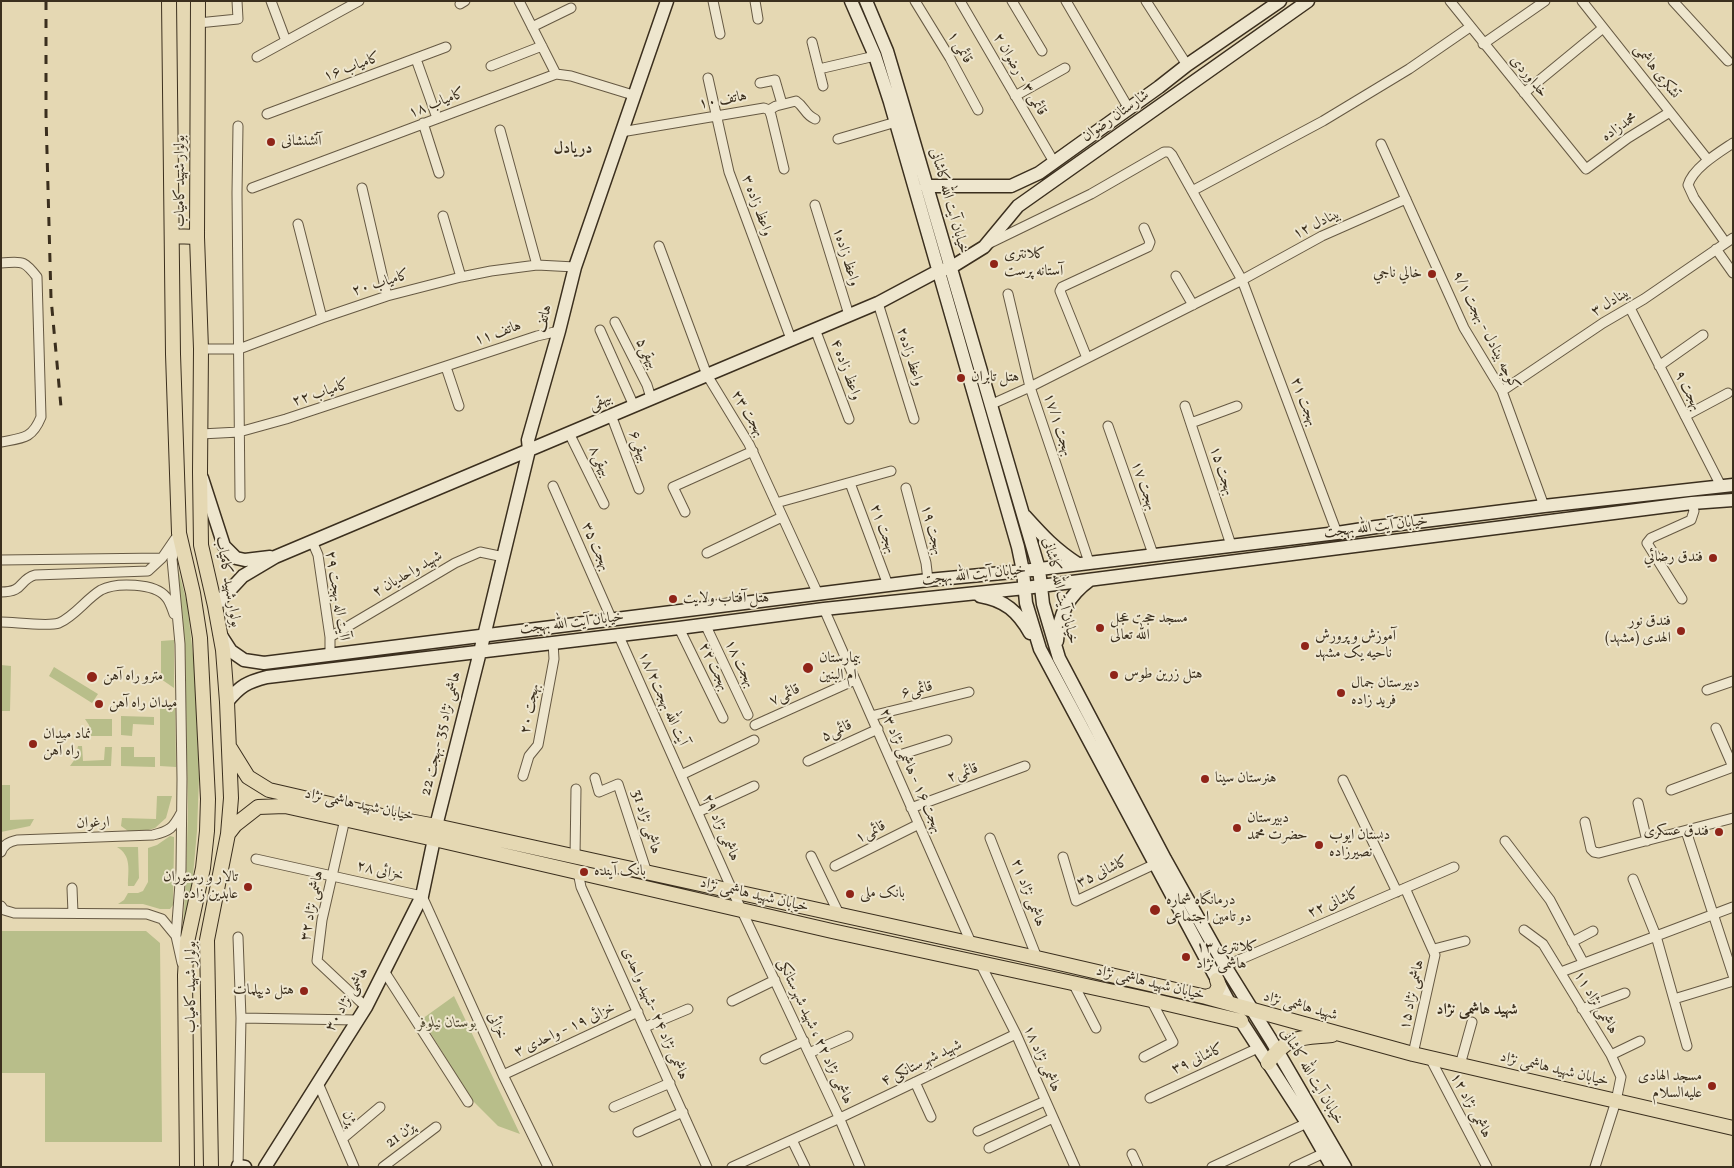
<!DOCTYPE html>
<html>
<head>
<meta charset="utf-8">
<style>
  body { margin:0 }
  #map { position:relative; width:1734px; height:1168px; overflow:hidden; background:#e5d8b3; font-family:Vollkorn,serif }
  canvas { display:block }
  .frame { position:absolute; inset:0; border:2px solid #3b2f1e; pointer-events:none }
</style>
</head>
<body>
<div id="map">
<canvas width="1734" height="1168"></canvas>
<div class="frame"></div>
</div>
<script>
const c = document.querySelector('canvas').getContext('2d');
c.lineJoin = 'round';
function paint(path, color) { c.fillStyle = color; c.fill(path, 'evenodd'); }
function trace(path, color, width, dash) { c.strokeStyle = color; c.lineWidth = width; c.lineCap = dash ? 'butt' : 'round'; c.setLineDash(dash || []); c.stroke(path); }
function drawText(font, color, halo, rows, align = 'center') {
  c.font = font + ' Vollkorn,Amiri,serif'; c.lineWidth = 4; c.setLineDash([]); c.textBaseline = 'middle'; c.strokeStyle = halo; c.fillStyle = color; for (const [text, x, y, turn = 0] of rows) {
    c.save(); c.translate(x, y); c.rotate((+turn || 0) * Math.PI / 180); c.textAlign = isNaN(turn) ? turn : align; if (halo) c.strokeText(text, 0, 0); c.fillText(text, 0, 0); c.restore();
  }
}
const green = new Path2D(`
  M177,565L187,603L194,663L199,778L197,831L192,887L182,941L186,878L188,810L185,644Z
  M174,640V688L161,679V641Z
  M1,665L11,666L10,711H1Z
  M54,667L98,694L92,703L49,676Z
  M175,700L176,767L160,766V701L170,707Z
  M121,716L154,717V725L133,724L132,736L121,735Z
  M85,719H112V736H91L89,725Z
  M78,746H82L83,761L104,760L105,747H112L111,766H70L75,759Z
  M121,747H134V757H155V767L121,766Z
  M1,785H10V820L34,819L30,826L1,832Z
  M157,796H172L166,818L155,828L145,831H128L121,826L122,818L156,819Z
  M170,836L174,837V844L173,905L170,909H160L143,904H118L124,900L128,893H138L143,891L148,882V848L157,845Z
  M117,847H138L139,878L134,886H128C128,870 132,856 117,847Z
  M1,931H146L160,943L162,1142H45V1073H1Z
  M454,996L520,1134L498,1126L471,1099L422,1019Z`);
const street = new Path2D(`
  M271,1L286,41
  M519,1L556,74
  M713,1L720,34
  M755,1L758,19
  M915,1L950,58L978,110
  M960,1L1054,162
  M1012,1L1042,51
  M1066,1L1129,109
  M1146,1L1187,65
  M1450,1L1586,169L1628,138L1670,112
  M1582,1L1708,160
  M1673,1L1728,61
  M460,4L465,1
  M198,23L238,19L237,1
  M532,27L571,8
  M812,42L823,86
  M1483,44L1545,1
  M257,57L359,1
  M416,59L437,118
  M491,66L542,46
  M819,69L875,56
  M708,78L729,172L791,339
  M760,83L775,80L782,104
  M1524,93L1603,28
  M1015,96L1065,68
  M769,110L776,106L796,101C805,107 805,115 815,119
  M267,114L446,47
  M423,123L439,173
  M238,126L237,193L240,497
  M500,130L537,265
  M621,132L764,108L769,110L771,115L784,169
  M838,139L896,122
  M1381,144L1464,328L1502,391L1544,506
  M252,188L556,74L571,76L633,95
  M362,188L387,296
  M1192,191L1323,121L1409,69L1470,27
  M815,205L849,315
  M443,216L461,277
  M298,224L322,318
  M1725,242L1694,198L1688,185C1693,168 1718,153 1733,143
  M988,244L1091,194L1164,152H1169L1172,155L1242,280L1337,533
  M659,246L707,375L749,444L818,594
  M1716,249L1733,273
  M1,263C22,262 23,259 37,277L41,417C32,439 23,438 1,442
  M1176,276L1193,305
  M1008,294L1030,387L1089,562
  M878,303L914,419
  M1630,308L1721,486
  M615,322L647,385L651,398
  M815,329L849,419
  M600,330L634,406
  M201,349H239L322,318L387,296L461,277L491,271L537,265L575,267
  M1087,358L1060,291L1062,287L1148,247L1150,242L1144,228
  M1659,366L1703,335
  M446,367L459,406
  M1502,391L1603,323L1644,299L1733,238
  M990,405L1030,387L1242,280L1322,236L1406,199
  M1185,406L1231,545
  M611,415L639,489
  M1685,416L1728,393
  M1191,423L1237,406
  M1108,426L1153,554
  M569,433L604,504
  M201,434L239,432L286,419L537,336L559,331
  M850,483L888,585
  M553,486L612,620
  M906,488L926,563L928,580
  M776,503L891,471
  M685,512L673,487L753,451
  M178,536L172,559L180,644L182,779L181,870L176,936L182,963
  M312,541L318,555L330,637V655
  M707,553L782,517
  M1,560L162,558L175,539
  M1,592C25,592 18,580 35,575L148,571L162,558
  M1682,599L1647,543L1651,538L1691,520L1694,511L1692,503
  M824,609L972,945
  M1,622C14,622 48,627 59,623C75,616 86,599 101,590C116,582 155,583 166,597C170,601 172,609 174,614
  M705,624L748,715
  M679,628L723,718
  M618,634L733,892L838,1115L860,1167
  M330,637L455,563L480,552L504,557
  M1707,690L1733,681
  M871,716L969,692
  M755,725L855,680
  M1716,728L1733,767
  M890,758L947,740
  M808,761L878,729
  M681,775L754,740
  M523,776L529,756L538,745L554,659L553,642
  M595,778L599,792L618,784L647,873
  M1343,780L1397,892
  M1671,790L1733,767
  M1638,803L1647,841
  M911,808L1025,766
  M698,812L754,786
  M345,819L322,920L317,961L366,1007
  M1585,822L1591,849L1594,852L1599,853L1733,818
  M1686,831L1733,975
  M990,838L1037,958
  M1505,841L1550,900L1583,962
  M1,852C4,844 9,842 17,840L153,835C170,831 173,828 181,813
  M811,856L840,916
  M575,857L576,789
  M1063,857L1076,901L1155,864
  M256,859L422,896L503,1075L548,1167
  M835,866L919,824
  M578,872L581,887L707,1167
  M1633,879L1656,936L1687,1046
  M72,888L73,913
  M1405,888L1435,955L1413,1054
  M1,906L4,910L14,913L147,914L162,919L176,936
  M1524,930L1543,944L1611,1055L1621,1077L1616,1101L1595,1167
  M238,937L241,1018L238,1167
  M1572,942L1593,931
  M1434,949L1465,941
  M980,963L1016,1034L1075,1167
  M1225,966L1454,867
  M384,971L468,1102
  M1561,972L1733,907
  M1073,983L1096,1028
  M1674,999L1733,981
  M732,1001L775,980
  M1582,1009L1625,993
  M241,1018L357,1020
  M645,1027L688,1009
  M809,1053L848,1036
  M1611,1055L1640,1041
  M1144,1057L1173,1042L1151,1000
  M1430,1058L1487,1167
  M765,1059L804,1041
  M1460,1065L1472,1022
  M503,1075L638,1012
  M915,1082L931,1117
  M318,1083L354,1167
  M1150,1098L1258,1048
  M614,1107L670,1083
  M978,1131L1045,1101
  M638,1132L683,1112
  M342,1139L380,1107
  M792,1140L805,1167
  M989,1148L1053,1118
  M1132,1154L1138,1167
  M383,1167L436,1127
  M732,1167L840,1118L1016,1034
  M1212,1167L1307,1123
  M1294,1167L1324,1153`);
const secondary = new Path2D(`
  M851,1L875,56L890,102L1018,547L1023,571L1026,603L1040,649L1230,1004
  M866,1L887,51L901,98L1039,569L1043,604L1059,658L1165,859L1225,966L1271,1040L1345,1167
  M926,186H1011L1039,173L1159,87L1187,65L1280,1
  M202,478L224,546L236,558L245,560L270,557
  M1025,516C1043,536 1055,549 1078,564
  M980,596C1005,600 1018,612 1030,633
  M215,606L243,576L275,557L878,303L938,271L950,268L984,247L1018,206L1308,1
  M220,634L231,651L244,660L264,663L928,580L1023,571L1337,533L1376,527L1544,506L1733,485
  M1057,641C1059,614 1068,596 1090,580
  M227,702C240,686 247,682 267,677L679,628L824,609L1025,588L1692,503L1733,500
  M436,826L484,636L529,450L528,440L559,331L575,267L667,1
  M1241,1021L1307,1123L1332,1167
  M238,1166L245,1167
  M265,1167L366,1007L422,896L434,839`);
const primary = new Path2D(`
  M169,1L173,354L179,533L193,593L200,638L208,799L207,831L203,868L187,942L185,975L187,1167
  M198,1L197,237L201,349L200,472L201,545L215,606L223,650L227,702L231,798L228,834L207,940L211,1167
  M172,236L197,237
  M230,748L248,777L269,790L382,816L436,826L1037,958L1206,997L1413,1054L1733,1128
  M228,834L235,825L258,807L285,806L434,839L832,931L1151,1000L1241,1021
  M1206,997L1215,994L1219,986L1217,980
  M1268,1063C1287,1035 1301,1038 1332,1035`);
const rail = new Path2D(`
  M46,1V115L51,298L61,407`);
const markers = [
  [271,142,5,"#8f2418"],
  [994,264,5,"#8f2418"],
  [1432,274,5,"#8f2418"],
  [961,378,5,"#8f2418"],
  [1713,558,5,"#8f2418"],
  [673,599,5,"#8f2418"],
  [1100,628,5,"#8f2418"],
  [1681,631,5,"#8f2418"],
  [1305,646,5,"#8f2418"],
  [808,668,6,"#8f2418"],
  [1114,675,5,"#8f2418"],
  [92,677,6,"#8f2418"],
  [1341,693,5,"#8f2418"],
  [99,704,5,"#8f2418"],
  [33,744,5,"#8f2418"],
  [1205,779,5,"#8f2418"],
  [1237,828,5,"#8f2418"],
  [1719,832,5,"#8f2418"],
  [1319,845,5,"#8f2418"],
  [584,872,5,"#8f2418"],
  [248,887,5,"#8f2418"],
  [850,894,5,"#8f2418"],
  [1155,910,6,"#8f2418"],
  [1186,957,5,"#8f2418"],
  [304,991,5,"#8f2418"],
  [1712,1086,5,"#8f2418"]
];
const streetNames = [
  ["قائمی ۱",959,48,59],
  ["کامیاب ۱۶",352,68,-20],
  ["تشکری هاشمی",1656,72,52],
  ["قائمی ۳ - رضوان ۲",1019,75,60],
  ["خداوردی",1528,77,50],
  ["هاتف ۱۰",723,101,-10],
  ["کامیاب ۱۸",437,104,-21],
  ["شارستان رضوان",1116,117,-35],
  ["محمدزاده",1620,128,-34],
  ["بولوار شهید کامیاب",181,181,-90],
  ["خیابان آیت الله کاشانی",948,201,74],
  ["واعظ زاده ۳",756,206,70],
  ["بینادل ۱۲",1317,225,-26],
  ["واعظ زاده۱",845,257,73],
  ["کامیاب ۲۰",381,284,-17],
  ["بینادل ۳",1611,303,-31],
  ["هاتف",545,319,-76],
  ["کوچه بینادل - بهجت ۹/۱",1485,331,63],
  ["هاتف ۱۱",498,334,-19],
  ["بیهقی۵",646,354,63],
  ["واعظ زاده۲",909,357,73],
  ["واعظ زاده ۴",845,370,70],
  ["بهجت ۹",1687,391,63],
  ["کامیاب ۲۲",321,394,-18],
  ["بیهقی",601,402,-23],
  ["بهجت ۲۱",1303,402,69],
  ["بهجت ۲۳",747,414,59],
  ["بهجت ۱۷/۱",1057,425,72],
  ["بیهقی۶",638,447,69],
  ["بیهقی۸",599,462,64],
  ["بهجت ۱۵",1221,471,72],
  ["بهجت ۱۷",1143,486,71],
  ["خیابان آیت الله بهجت",1376,528,-7],
  ["بهجت ۲۱",882,529,70],
  ["بهجت ۱۹",931,530,75],
  ["بهجت ۳۵",595,547,66],
  ["شهید واحدیان ۲",408,575,-30],
  ["خیابان آیت الله بهجت",974,576,-6],
  ["بولوار شهید کامیاب",227,582,80],
  ["خیابان آیت الله کاشانی",1059,591,76],
  ["اآیت اله بهجت ۲۹",336,596,81],
  ["خیابان آیت الله بهجت",572,624,-7],
  ["بهجت ۱۸",739,664,64],
  ["بهجت ۲۲",713,667,64],
  ["قائمی۶",917,691,-14],
  ["قائمی۷",785,696,-25],
  ["آیت الله بهجت۱۸/۲",662,699,66],
  ["بهجت ۲۰",531,709,-79],
  ["قائمی۵",837,732,-25],
  ["هاشمی نژاد 35 -بهجت 22",442,734,-76],
  ["بهجت ۱۶ - هاشمی نژاد ۲۳",910,771,66],
  ["قائمی۲",963,774,-20],
  ["خیابان شهید هاشمی نژاد",359,806,12],
  ["هاشمی نژاد 31",645,822,72],
  ["ارغوان",93,824,-2],
  ["هاشمی نژاد ۲۹",720,828,66],
  ["قائمی۱",871,833,-27],
  ["خزائی ۲۸",380,872,13],
  ["کاشانی ۳۵",1103,873,-25],
  ["هاشمی نژاد ۲۱",1027,893,69],
  ["خیابان شهید هاشمی نژاد",754,896,13],
  ["کاشانی ۲۲",1334,904,-23],
  ["هاشمی نژاد ۳۲",313,906,-79],
  ["خیابان شهید هاشمی نژاد",1150,984,13],
  ["بولوار شهید کامیاب",192,987,-90],
  ["هاشمی نژاد ۱۵",1413,995,-78],
  ["هاشمی نژاد ۳۰",348,1000,-60],
  ["هاشمی نژاد ۱۱",1595,1003,59],
  ["شهید هاشمی نژاد",1300,1007,15],
  ["هاشمی نژاد ۲۴ -شهید واحدی",654,1014,66],
  ["خزائی",496,1026,66],
  ["خزائی ۱۹ - واحدی ۳",565,1031,-25],
  ["هاشمی نژاد ۲۲ ، شهید شهرستانکی",814,1032,65],
  ["هاشمی نژاد ۱۸",1041,1059,66],
  ["کاشانی ۳۹",1198,1060,-24],
  ["شهید شهرستانکی ۴",922,1064,-26],
  ["خیابان شهید هاشمی نژاد",1554,1070,13],
  ["خیابان آیت الله کاشانی",1311,1077,59],
  ["هاشمی نژاد ۱۲",1470,1106,62],
  ["پژن",348,1119,67],
  ["پژن 21",401,1136,-37]
];
const poiNames = [
  ["آتشنشانی",281,142],
  ["کلانتری",1004,255],
  ["آستانه پرست",1004,272],
  ["خالي ناجي",1422,274,"right"],
  ["هتل تابران",971,378],
  ["فندق رضائي",1703,558,"right"],
  ["هتل آفتاب ولایت",683,599],
  ["مسجد حجت عجل",1110,619],
  ["الله تعالی",1110,636],
  ["فندق نور",1671,622,"right"],
  ["الهدى (مشهد)",1671,639,"right"],
  ["آموزش و پرورش",1315,637],
  ["ناحیه یک مشهد",1315,654],
  ["بیمارستان",819,659],
  ["ام البنین",819,676],
  ["هتل زرین طوس",1124,675],
  ["مترو راه آهن",103,677],
  ["دبیرستان جمال",1351,684],
  ["فرید زاده",1351,701],
  ["میدان راه آهن",109,704],
  ["نماد میدان",43,735],
  ["راه آهن",43,752],
  ["هنرستان سینا",1215,779],
  ["دبیرستان",1247,819],
  ["حضرت محمد",1247,836],
  ["فندق عسکری",1709,832,"right"],
  ["دبستان ایوب",1329,836],
  ["نصیرزاده",1329,853],
  ["بانک آینده",594,872],
  ["تالار و رستوران",238,878,"right"],
  ["عابدین زاده",238,895,"right"],
  ["بانک ملی",860,894],
  ["درمانگاه شماره",1166,901],
  ["دو تامین اجتماعی",1166,918],
  ["کلانتری ۱۳",1196,948],
  ["هاشمی نژاد",1196,965],
  ["هتل دیپلمات",294,991,"right"],
  ["مسجد الهادی",1702,1077,"right"],
  ["علیه‌السلام",1702,1094,"right"]
];
const parkNames = [
  ["بوستان نیلوفر",447,1024]
];
const neighbourhoodNames = [
  ["دریادل",573,150],
  ["شهید هاشمی نژاد",1477,1011]
];
paint(green, '#b8be8a');
trace(street, '#665943', 11);
trace(secondary, '#3b2f1e', 15);
trace(primary, '#3b2f1e', 16);
trace(street, '#eee6ce', 9);
trace(secondary, '#eee6ce', 12);
trace(primary, '#e5d8b3', 14);
trace(rail, '#3b2f1e', 3, [9, 9]);
for (const [x, y, r, color] of markers) { const dot = new Path2D(); dot.arc(x, y, r, 0, 2 * Math.PI); c.fillStyle = color; c.fill(dot); trace(dot, '#eee6ce', 2); }
drawText('15px', '#3b2f1e', '#eee6ce', streetNames);
drawText('15px', '#3b2f1e', '#eee6ce', poiNames, 'left');
drawText('italic 15px', '#544c34', '#eee6ce', parkNames);
drawText('bold 16px', '#3b2f1e', '#eee6ce', neighbourhoodNames);
</script>
</body>
</html>
